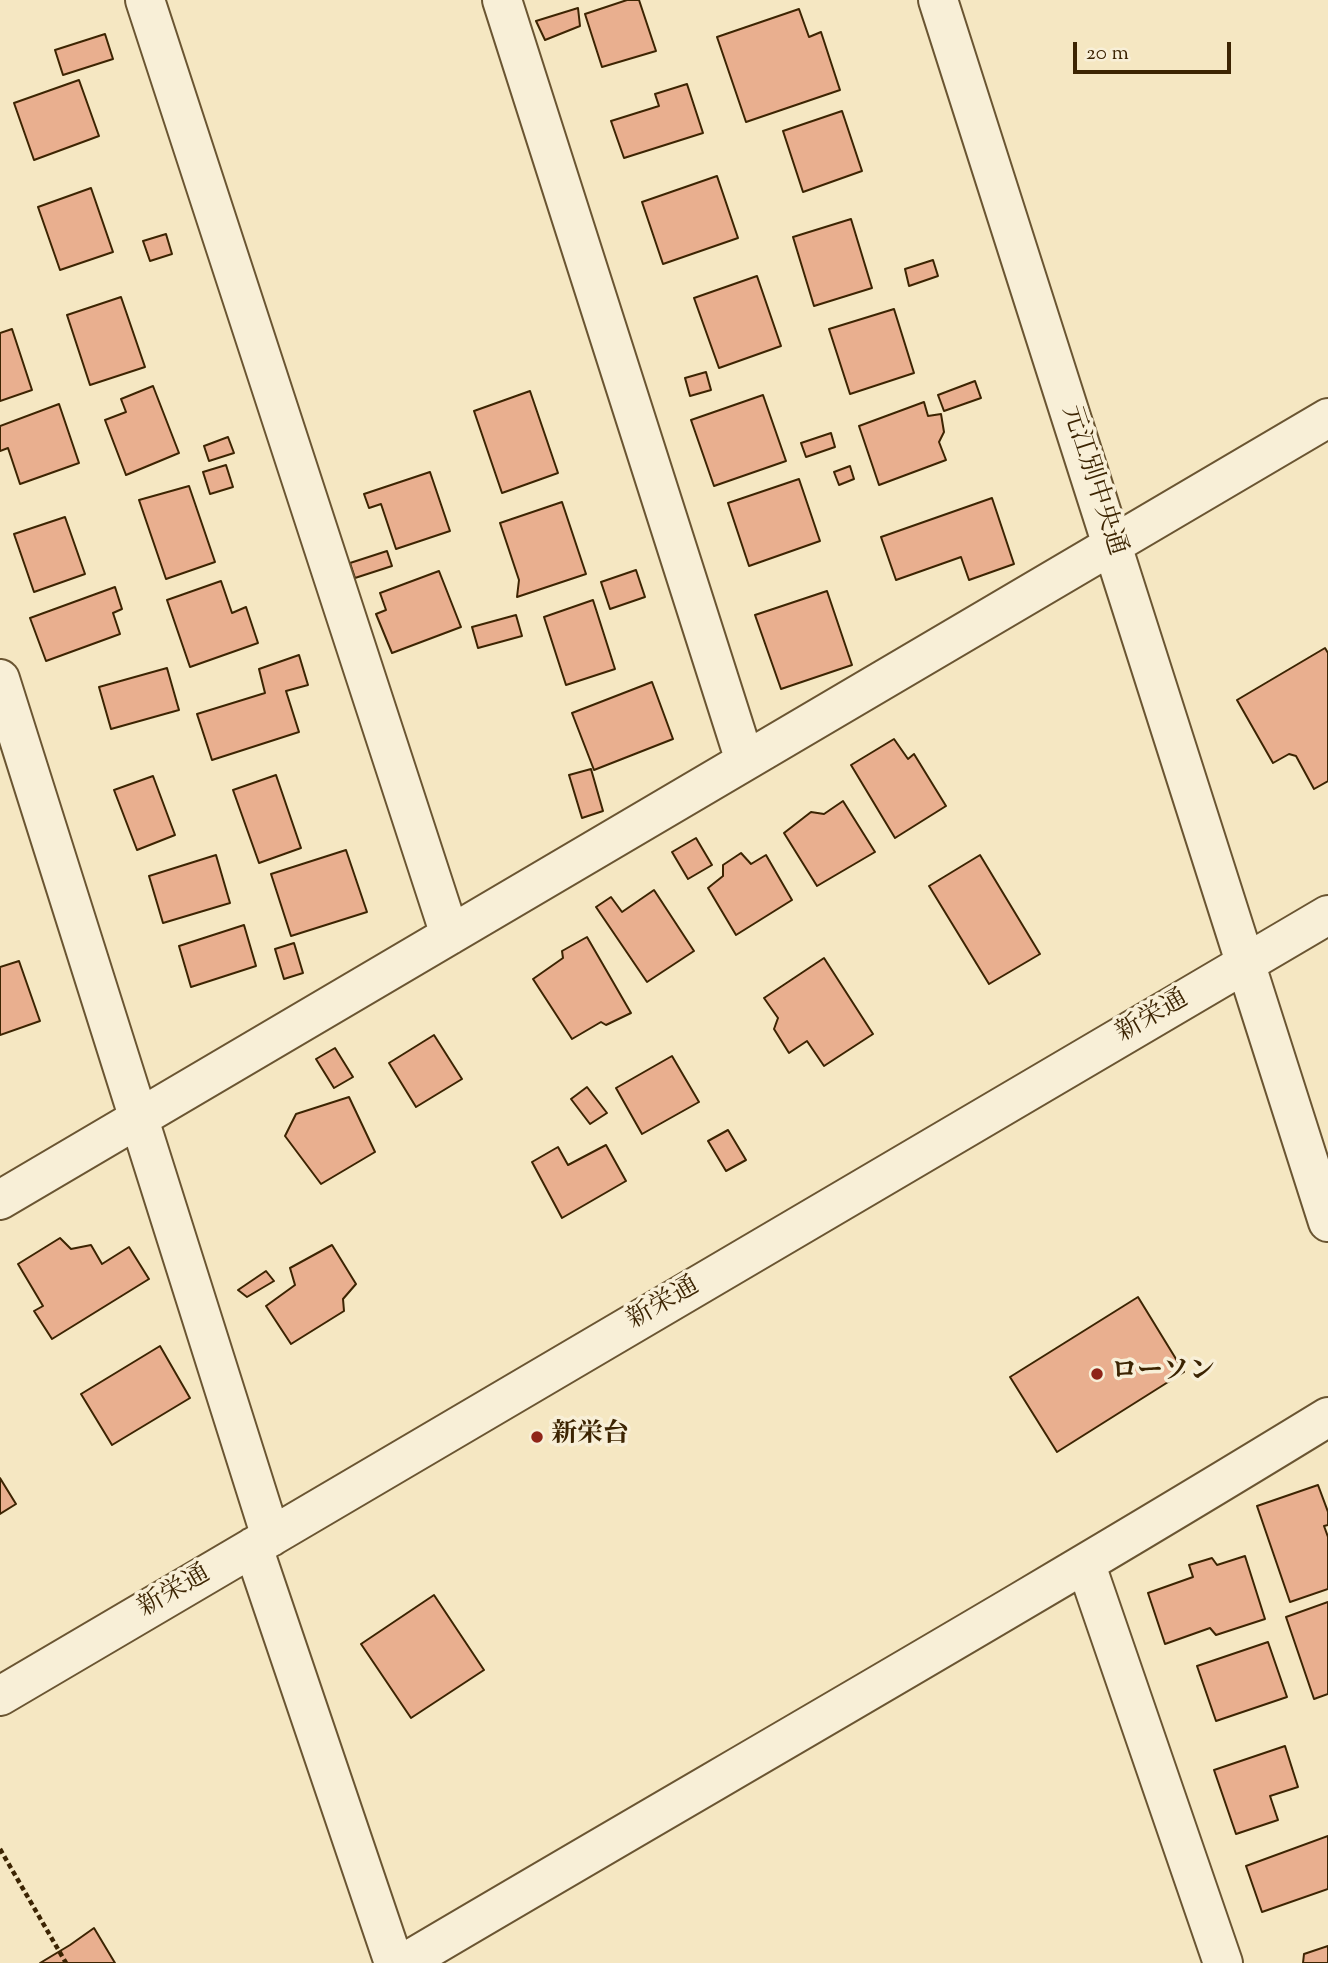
<!DOCTYPE html>
<html>
<head>
<meta charset="utf-8">
<style>
  body { margin:0 }
  #map { position:relative; width:1328px; height:1963px; overflow:hidden; background:#f5e7c2; font-family:"Sorts Mill Goudy",serif }
  canvas { display:block }
  .scale { position:absolute; left:1073px; top:42px; width:158px; height:32px; box-sizing:border-box; border:4px solid #3c2402; border-top:0; padding-left:9px; font-size:21px; line-height:24px; white-space:nowrap; color:#3c2402; -webkit-text-stroke:5px #f8efd7; paint-order:stroke }
</style>
</head>
<body>
<div id="map">
<canvas width="1328" height="1963"></canvas>
<div class="scale">20 m</div>
</div>
<script>
const c = document.querySelector('canvas').getContext('2d');
c.lineJoin = 'round';
function paint(path, color) { c.fillStyle = color; c.fill(path, 'evenodd'); }
function trace(path, color, width, dash) { c.strokeStyle = color; c.lineWidth = width; c.lineCap = dash ? 'butt' : 'round'; c.setLineDash(dash || []); c.stroke(path); }
function drawText(font, color, halo, rows, align = 'center') {
  c.font = font + ' "Sorts Mill Goudy","Noto Serif JP",serif'; c.lineWidth = 7; c.setLineDash([]); c.textBaseline = 'middle'; c.strokeStyle = halo; c.fillStyle = color; for (const [text, x, y, turn = 0] of rows) {
    c.save(); c.translate(x, y); c.rotate((+turn || 0) * Math.PI / 180); c.textAlign = isNaN(turn) ? turn : align; if (halo) c.strokeText(text, 0, 0); c.fillText(text, 0, 0); c.restore();
  }
}
const building = new Path2D(`
  M627,0H639L656,51L602,67L585,14Z
  M578,8L580,26L545,40L536,21Z
  M799,9L809,37L821,32L840,90L746,122L717,37Z
  M105,34L113,59L63,75L55,50Z
  M79,80L99,136L34,160L14,103Z
  M687,84L703,133L624,158L611,121L659,106L655,94Z
  M842,111L862,171L803,192L783,131Z
  M717,176L738,238L663,264L642,202Z
  M91,188L113,252L60,270L38,207Z
  M851,219L872,288L814,306L793,237Z
  M166,234L172,254L150,261L143,241Z
  M933,260L938,276L909,286L905,269Z
  M757,276L781,346L719,368L694,298Z
  M121,297L145,367L90,385L67,315Z
  M894,309L914,373L850,394L829,329Z
  M12,329L32,390L0,401V333Z
  M706,372L711,390L690,396L685,378Z
  M975,381L981,398L944,411L938,395Z
  M153,386L179,453L126,475L105,420L126,412L121,399Z
  M530,391L558,473L502,493L474,411Z
  M763,395L786,461L714,486L691,420Z
  M924,402L928,416L941,414L944,432L939,442L946,460L879,485L859,426Z
  M59,404L79,463L20,484L8,448L0,451V426Z
  M831,433L835,447L806,457L801,443Z
  M228,437L234,453L209,461L204,446Z
  M226,465L233,487L210,494L203,472Z
  M850,466L854,479L839,485L834,472Z
  M430,472L450,531L396,549L381,504L369,508L364,494Z
  M799,479L820,541L749,566L728,503Z
  M189,486L215,562L166,579L139,500Z
  M992,498L1014,564L969,580L961,557L896,580L881,537Z
  M562,502L586,574L517,597L519,580L500,523Z
  M65,517L85,574L34,592L14,534Z
  M387,551L392,566L355,578L350,563Z
  M636,570L645,597L610,609L601,582Z
  M439,571L461,627L392,653L376,614L386,610L380,593Z
  M221,581L232,613L246,607L258,643L190,667L167,600Z
  M115,587L122,609L113,613L120,634L46,661L30,618Z
  M827,591L852,665L781,689L755,615Z
  M593,600L615,669L566,685L544,617Z
  M516,615L522,636L478,648L472,627Z
  M1325,648L1328,653V781L1314,789L1296,756L1289,754L1273,763L1237,700Z
  M299,655L308,685L286,691L299,732L212,760L197,714L265,693L259,669Z
  M167,668L179,710L111,729L99,687Z
  M652,682L673,739L594,770L572,713Z
  M894,739L908,759L914,754L946,806L895,838L851,765Z
  M591,769L603,811L582,818L569,775Z
  M276,775L301,848L259,863L233,790Z
  M153,776L175,835L137,850L114,790Z
  M843,801L875,852L817,886L784,833L811,812L824,814Z
  M696,838L712,865L688,879L672,852Z
  M346,850L367,912L291,936L271,874Z
  M741,853L751,864L766,855L792,900L736,935L708,888L723,876V865Z
  M216,855L230,903L163,923L149,876Z
  M980,855L1040,954L989,984L929,886Z
  M654,890L694,951L647,982L596,907L611,897L622,912Z
  M244,925L256,966L191,987L179,946Z
  M587,937L631,1013L606,1025L601,1022L572,1039L533,979L563,958L562,951Z
  M294,943L303,973L284,979L275,949Z
  M824,958L873,1034L824,1066L807,1041L789,1053L774,1029L778,1018L764,998Z
  M19,961L40,1021L0,1035V967Z
  M434,1035L462,1079L416,1107L389,1063Z
  M335,1048L353,1077L334,1088L316,1059Z
  M672,1056L699,1102L642,1134L616,1088Z
  M587,1087L607,1113L590,1124L571,1099Z
  M349,1097L375,1152L321,1184L285,1136L296,1114Z
  M728,1130L746,1160L726,1171L708,1141Z
  M606,1145L626,1181L562,1218L532,1162L558,1147L568,1165Z
  M60,1238L71,1249L91,1245L102,1264L129,1247L149,1279L52,1339L34,1311L43,1306L18,1264Z
  M332,1245L356,1284L343,1299L344,1311L291,1344L266,1306L295,1285L290,1268Z
  M266,1271L274,1281L247,1297L238,1290Z
  M1138,1297L1184,1372L1057,1452L1010,1377Z
  M160,1346L190,1398L112,1445L81,1394Z
  M0,1478L16,1504L0,1514Z
  M1318,1485L1328,1512V1525L1324,1526L1328,1537V1589L1290,1602L1257,1506Z
  M1245,1556L1265,1619L1216,1635L1210,1628L1165,1644L1148,1593L1193,1577L1189,1565L1212,1558L1217,1565Z
  M434,1595L484,1670L411,1718L361,1644Z
  M1328,1602V1694L1314,1699L1286,1617Z
  M1268,1642L1287,1697L1216,1721L1197,1666Z
  M1285,1746L1298,1787L1270,1796L1278,1820L1236,1834L1214,1770Z
  M1328,1836V1889L1262,1912L1246,1866Z
  M94,1928L115,1963H40L70,1945Z
  M1328,1946V1963H1303L1304,1954Z`);
const path = new Path2D(`
  M0,1849L66,1963`);
const minor = new Path2D(`
  M145,0L450,935
  M502,0L745,761
  M938,0L1328,1222
  M0,679L271,1537
  M0,1200L1328,418
  M253,1547L394,1963
  M1086,1565L1223,1963
  M0,1696L1328,915
  M404,1963C712,1781 1023,1604 1328,1417`);
const markers = [
  [1097,1374,7,"#8f2418"],
  [537,1437,7,"#8f2418"]
];
const streetNames = [
  ["元江別中央通",1092,481,72],
  ["新栄通",1153,1018,-30],
  ["新栄通",664,1305,-30],
  ["新栄通",175,1593,-30]
];
const poiNames = [
  ["ローソン",1111,1374],
  ["新栄台",551,1437]
];
paint(building, '#e9af8f');
trace(building, '#3c2402', 2);
trace(minor, '#6a5532', 42);
trace(path, '#3c2402', 4.5, [5, 3.5]);
trace(minor, '#f8efd7', 38);
for (const [x, y, r, color] of markers) { const dot = new Path2D(); dot.arc(x, y, r, 0, 2 * Math.PI); c.fillStyle = color; c.fill(dot); trace(dot, '#f8efd7', 2.5); }
drawText('26px', '#3c2402', '#f8efd7', streetNames);
drawText('bold 26px', '#3c2402', '#f8efd7', poiNames, 'left');
</script>
</body>
</html>
